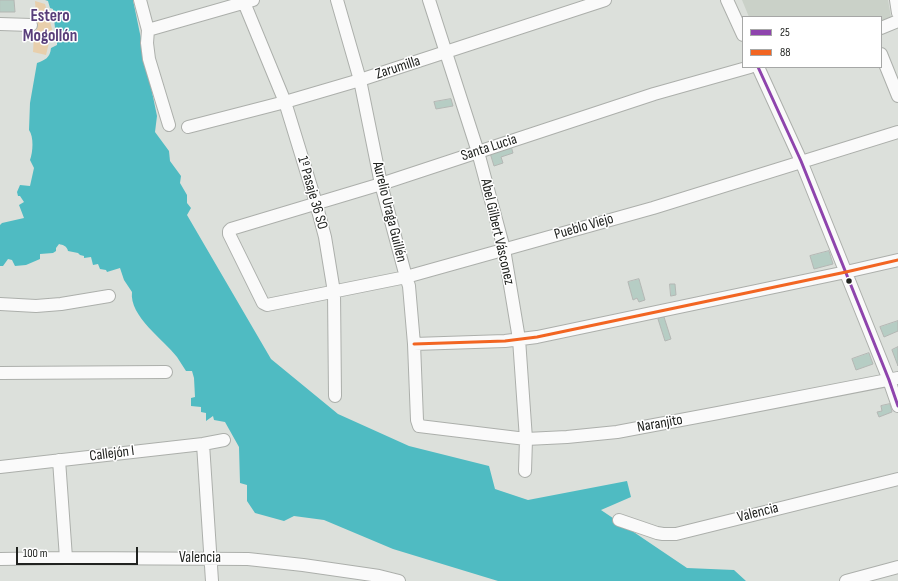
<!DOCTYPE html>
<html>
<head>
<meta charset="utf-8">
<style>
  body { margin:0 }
  #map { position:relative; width:898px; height:581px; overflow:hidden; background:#dce0db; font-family:"Sofia Sans Condensed",sans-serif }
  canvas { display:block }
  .legend { position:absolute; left:742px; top:16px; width:140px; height:52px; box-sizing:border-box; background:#fff; border:1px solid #a6a7a6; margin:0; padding:5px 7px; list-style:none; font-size:12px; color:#212320 }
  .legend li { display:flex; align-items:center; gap:8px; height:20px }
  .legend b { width:20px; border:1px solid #a6a7a6 }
  .scale { position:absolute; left:16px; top:547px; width:122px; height:18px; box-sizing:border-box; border:2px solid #212320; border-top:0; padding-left:5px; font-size:12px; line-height:14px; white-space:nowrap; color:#212320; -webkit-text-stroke:3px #fff; paint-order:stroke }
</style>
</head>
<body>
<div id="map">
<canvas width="898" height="581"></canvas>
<ul class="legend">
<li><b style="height:5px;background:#8e44ad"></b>25</li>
<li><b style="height:5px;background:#f26522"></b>88</li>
</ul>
<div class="scale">100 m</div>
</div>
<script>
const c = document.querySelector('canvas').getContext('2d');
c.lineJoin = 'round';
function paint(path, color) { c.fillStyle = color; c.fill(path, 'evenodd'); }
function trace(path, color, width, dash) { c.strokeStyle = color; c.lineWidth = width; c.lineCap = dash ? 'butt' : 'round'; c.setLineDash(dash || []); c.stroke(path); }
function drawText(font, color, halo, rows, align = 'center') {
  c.font = font + ' "Sofia Sans Condensed",sans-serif'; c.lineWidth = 3; c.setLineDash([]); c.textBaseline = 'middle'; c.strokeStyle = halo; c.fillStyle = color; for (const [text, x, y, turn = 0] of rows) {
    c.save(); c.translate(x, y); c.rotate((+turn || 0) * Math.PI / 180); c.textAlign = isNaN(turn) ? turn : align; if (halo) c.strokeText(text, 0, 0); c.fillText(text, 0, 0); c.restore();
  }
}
const built = new Path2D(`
  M742,0H888L891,17L881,21V17H749Z`);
const green = new Path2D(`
  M35,1L45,4L52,29L51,35L46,55L33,52L34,35L37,28Z`);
const water = new Path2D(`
  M45,0H133L157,116L155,132L169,151L170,161L181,176L180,183L187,195V203L191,208L187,215L271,359L338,414L409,446L489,466L495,489L528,500L627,481L631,497L601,510L687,568L734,570L746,581H498L393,549L324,520L294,516L284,521L255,513L247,501V485L240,483L239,447L225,422L214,420L213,416L206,421V413L201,412V407L191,406V398L195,397L194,378L192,371H186C183,366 180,362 177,357C164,340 129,316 132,292L124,280L120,268L107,272L106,270L100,269L98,264L93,265L91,257L84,258V256L80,255L78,253L68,251C67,246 63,245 59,244L56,248V251L53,253L40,254V259L26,265L15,266L12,260L8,259L3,266H0V225L2,223L24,218L19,205L24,202L20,196H18L17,192L20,185L30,186L34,168L30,160C33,152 34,137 29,130L30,103L37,63C45,60 50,58 51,48L57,45V39L54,38L55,28L53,9L50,8L48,1Z`);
const building = new Path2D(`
  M0,0H14L15,12H0Z
  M451,99L453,106L436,109L434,102Z
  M511,146L513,153L501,157L503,163L494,166L490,153Z
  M829,251L833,264L814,269L810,256Z
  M639,279L645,300L639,302L637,298L633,300L628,282Z
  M670,284H675L676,295L671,296Z
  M664,317L671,339L665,341L658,319Z
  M898,321V331L884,337L880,327Z
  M898,347V366L892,350Z
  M869,353L873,364L856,370L852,359Z
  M890,404L892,412L879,417L877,412L882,411L881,406Z`);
const minor = new Path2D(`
  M140,0L148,30L147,43L149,59L169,125
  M243,0L285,102L316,203L325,237L334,292L335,396
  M337,0L360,80L381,184L406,277L409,286L414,344L417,420L419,426L526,439L567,437L617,432L718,413L898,378
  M429,0L478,152L504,249L519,339L526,439L525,471
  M727,0L743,35
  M896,0L898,13
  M0,24L31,25
  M881,28L898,21
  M148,30L253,0
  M881,54L898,96
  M750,67L654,94L381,184L231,229L229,231V234L263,303L267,305L406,277L653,208L898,132
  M758,67L801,161L889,380L898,406
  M188,127L285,102L360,80L605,0
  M0,304L36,306L61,304L109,296
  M414,344L505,341L537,337L846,272L898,260
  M0,373L166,372
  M203,444L212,581
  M59,460L66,558
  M0,467L203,444L224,440
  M619,520L657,533L663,534H676L898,479
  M0,559L66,558L248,559L303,565L379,576L399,581
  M846,581L898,567`);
const bus1 = new Path2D(`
  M758,67L801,161L889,380L898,406`);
const bus2 = new Path2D(`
  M414,344L505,341L537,337L846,272L898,260`);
const markers = [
  [849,281,3.5,"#212320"]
];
const streetNames = [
  ["Zarumilla",398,68,-18],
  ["Santa Lucia",489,148,-18],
  ["1º Pasaje 36 SO",312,193,74],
  ["Aurelio Uraga Guillén",389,212,76],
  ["Pueblo Viejo",584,227,-16],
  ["Abel Gilbert Vásconez",497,232,77],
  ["Naranjito",660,424,-10],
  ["Callejón I",112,454,-7],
  ["Valencia",758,513,-14],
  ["Valencia",200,558]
];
const quarterNames = [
  ["Estero",50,17],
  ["Mogollón",50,37]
];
paint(built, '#cad1c8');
paint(green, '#e8cfac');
paint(water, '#4fbbc2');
paint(building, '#b6cdc4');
trace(building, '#b4b7b4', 1);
trace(minor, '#acafab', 14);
trace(minor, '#fafafa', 12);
trace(bus1, '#8e44ad', 3);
trace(bus2, '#f26522', 3);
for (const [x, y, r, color] of markers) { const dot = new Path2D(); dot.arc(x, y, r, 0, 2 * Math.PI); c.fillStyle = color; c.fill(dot); trace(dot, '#fff', 1.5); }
drawText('15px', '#212320', '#fff', streetNames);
drawText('bold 17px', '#583e7a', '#fff', quarterNames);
</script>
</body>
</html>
